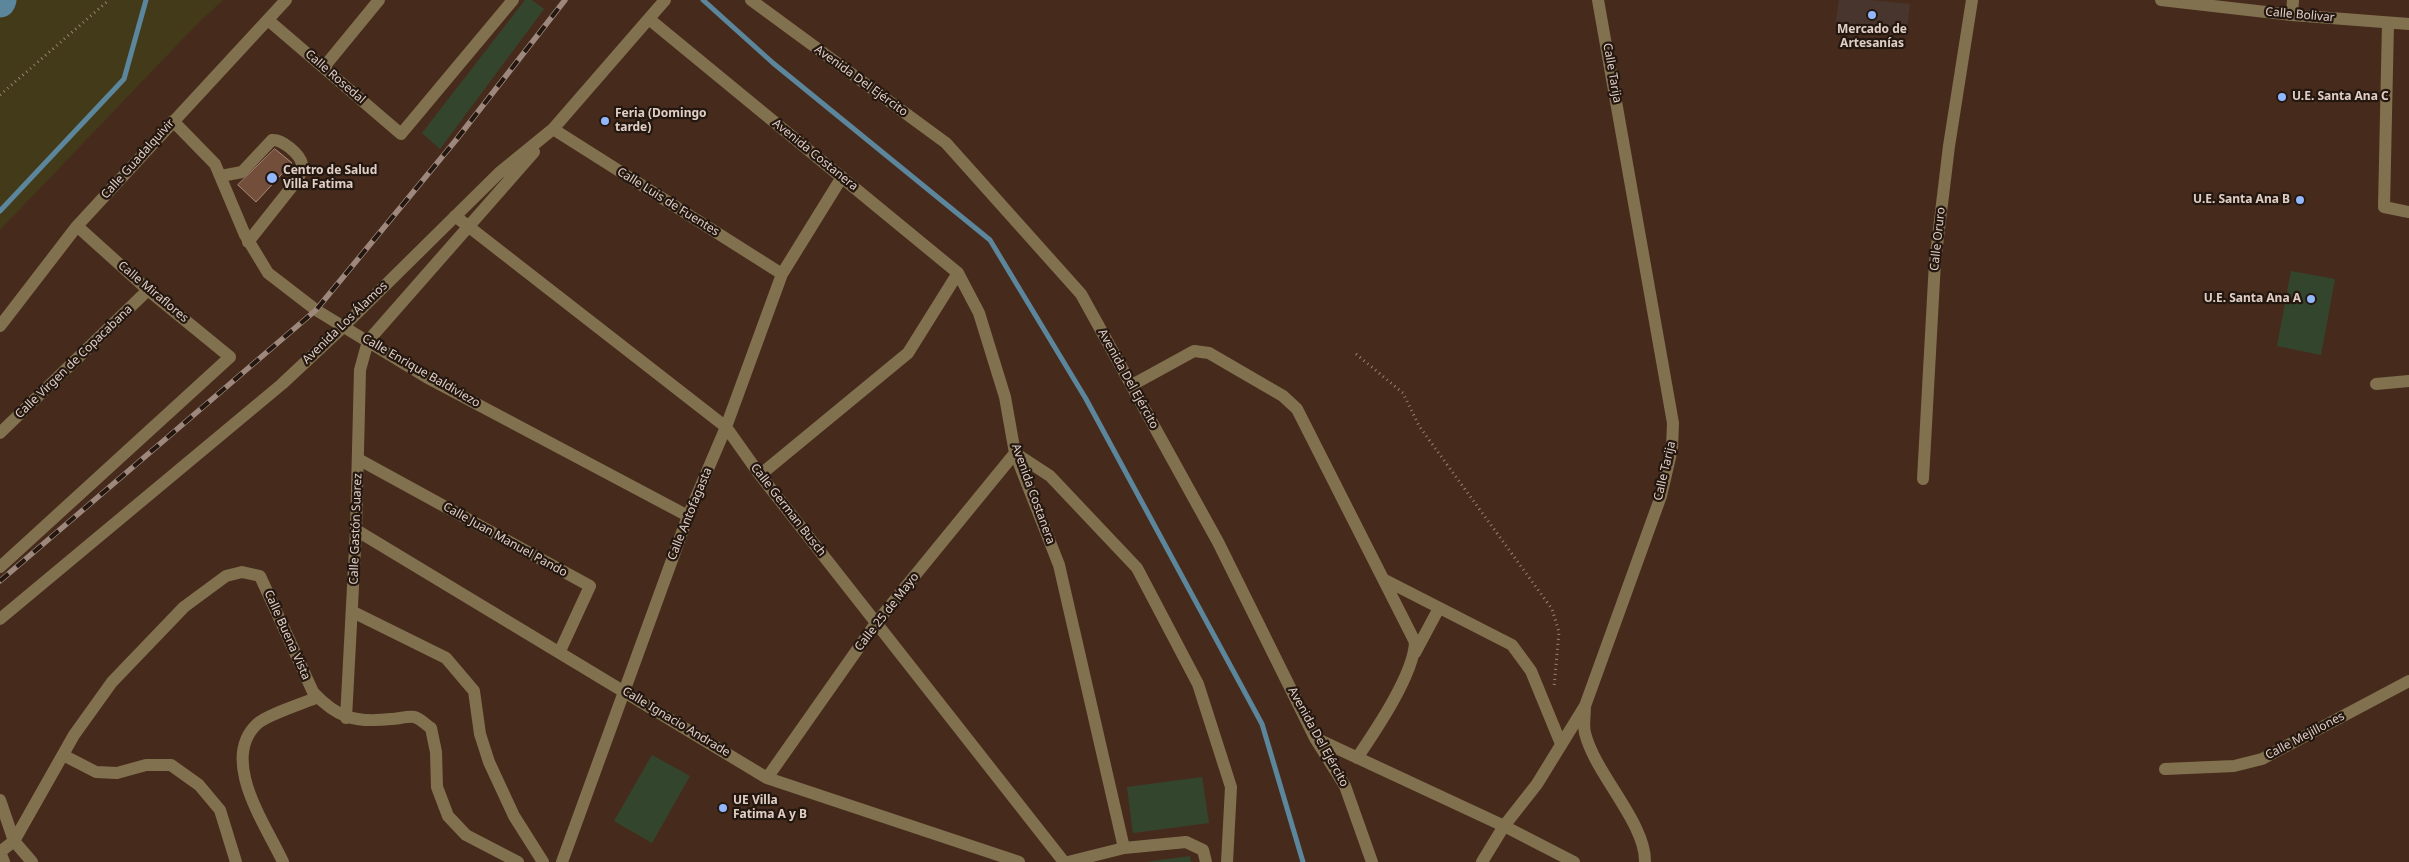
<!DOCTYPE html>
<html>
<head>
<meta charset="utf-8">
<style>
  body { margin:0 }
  canvas { display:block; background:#462b1c }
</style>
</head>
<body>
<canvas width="2409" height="862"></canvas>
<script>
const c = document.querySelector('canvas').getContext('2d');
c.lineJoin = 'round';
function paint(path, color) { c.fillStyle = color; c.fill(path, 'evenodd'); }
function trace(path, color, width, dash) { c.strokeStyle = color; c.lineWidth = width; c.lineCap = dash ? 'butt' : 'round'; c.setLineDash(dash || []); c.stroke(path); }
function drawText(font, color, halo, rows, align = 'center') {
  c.font = font + ' "Noto Sans",sans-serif'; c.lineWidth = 4.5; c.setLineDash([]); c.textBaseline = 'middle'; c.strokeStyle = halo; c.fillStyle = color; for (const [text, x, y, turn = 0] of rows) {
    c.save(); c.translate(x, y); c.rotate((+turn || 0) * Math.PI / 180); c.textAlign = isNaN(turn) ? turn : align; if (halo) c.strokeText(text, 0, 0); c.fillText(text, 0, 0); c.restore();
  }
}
const commercial = new Path2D(`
  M1839,0H1870L1910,4L1906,36L1835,26Z`);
const green = new Path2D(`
  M525,0H532L544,9L440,149L422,133Z
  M2291,271L2335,279L2321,355L2277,346Z
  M652,755L690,776L652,843L614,821Z
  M1202,777L1209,823L1133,833L1127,787Z
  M1190,856L1191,862H1145Z`);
const sand = new Path2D(`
  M0,0H223L197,24L0,230Z`);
const stream = new Path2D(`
  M703,0L773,63L990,240L1086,399L1262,724L1303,862
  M0,211L124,79L146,0`);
const river = new Path2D(`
  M0,2L1,0`);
const building = new Path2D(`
  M275,149L292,163L256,202L238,185Z`);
const path = new Path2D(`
  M0,95L109,0
  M1356,354L1403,393L1419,426L1552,609L1559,632L1554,687`);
const minor = new Path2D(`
  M751,0L946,143L1081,294L1218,542L1315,738L1345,786L1372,862
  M1598,0L1673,423L1672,449L1661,496L1585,706C1585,715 1583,725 1585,733C1595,774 1646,823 1645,862
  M2161,0L2292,15L2409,24
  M2292,15L2293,0
  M649,19L958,273L979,313L1005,397L1015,453L1059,565L1124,848L1068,862
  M268,20L401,134L513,0
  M2388,23L2384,207L2409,212
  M324,67L379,0
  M173,121L215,164L245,235L268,273L316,310L426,377L688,516
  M553,129L782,274
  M221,176L242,172L272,140C282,139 300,154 302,164C302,170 300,174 298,179L248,242
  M455,216L726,427L760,475L1064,862
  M0,326L77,226L286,0
  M2376,384L2409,381
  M1132,385L1194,351L1209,353L1283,396L1297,409L1415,642C1414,674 1376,730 1357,758
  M0,433L148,290
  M358,459L590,586L560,651
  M760,475L908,353L958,273
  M1923,479L1935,262L1949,146L1972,0
  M356,530L767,778L1019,862
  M0,567L230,357L148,290L77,226
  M1383,579L1512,645L1531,671L1561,744
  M353,612L446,658L474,691L480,734L489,762L514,816L543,862
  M0,619L282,384L344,326L499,173L553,129L665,0
  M1415,653L1439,608
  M346,718L356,530L360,370L368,341L534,152
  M1315,738L1504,826L1574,862
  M63,755L96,772L117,773L146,765H171L199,785L220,810L236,862
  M2165,769L2234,766L2262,759L2409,681
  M767,778L876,623L1015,453L1050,476L1137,568L1198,684L1231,787L1227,862
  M0,800L14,841L32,862
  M1124,848L1186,842L1203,850L1206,862
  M4,862L0,852L14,841L74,735L112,682L184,607L226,576L242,572L260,576L313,692C337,718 355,723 391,719C397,719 408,716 414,717C420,718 426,725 431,728L436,752L437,787L448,816L466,835L518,862
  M283,862C266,825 219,760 257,724C266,715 304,703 318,697
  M562,862L688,516L726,427L782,274L842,177
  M1482,862L1504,826L1537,784L1585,706`);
const rail = new Path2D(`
  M0,581L316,310L456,140L565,0`);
const markers = [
  [1872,15,5,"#92b7fd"],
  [2282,97,5,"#92b7fd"],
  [605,121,5,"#92b7fd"],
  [272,178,6,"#92b7fd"],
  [2300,200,5,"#92b7fd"],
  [2311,299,5,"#92b7fd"],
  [723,808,5,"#92b7fd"]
];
const streetNames = [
  ["Calle Bolivar",2300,15,5],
  ["Calle Tarija",1612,73,80],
  ["Calle Rosedal",335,77,41],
  ["Avenida Del Ejército",861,81,36],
  ["Avenida Costanera",815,155,39],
  ["Calle Guadalquivir",138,159,-48],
  ["Calle Luis de Fuentes",668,202,32],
  ["Calle Oruro",1938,239,-84],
  ["Calle Miraflores",153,292,40],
  ["Avenida Los Álamos",345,323,-44],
  ["Calle Virgen de Copacabana",74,362,-44],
  ["Calle Enrique Baldiviezo",421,371,30],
  ["Avenida Del Ejército",1128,379,61],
  ["Calle Tarija",1665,471,-77],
  ["Avenida Costanera",1033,494,70],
  ["Calle German Busch",788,510,52],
  ["Calle Antofagasta",690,514,-68],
  ["Calle Gastón Suarez",356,529,-88],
  ["Calle Juan Manuel Pando",505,540,29],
  ["Calle 25 de Mayo",887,612,-52],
  ["Calle Buena Vista",287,635,66],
  ["Calle Ignacio Andrade",676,722,31],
  ["Calle Mejillones",2305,736,-28],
  ["Avenida Del Ejército",1318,737,61]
];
const poiNames = [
  ["Mercado de",1872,30,"center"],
  ["Artesanías",1872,44,"center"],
  ["U.E. Santa Ana C",2292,97],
  ["Feria (Domingo",615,114],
  ["tarde)",615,128],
  ["Centro de Salud",283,171],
  ["Villa Fatima",283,185],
  ["U.E. Santa Ana B",2290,200,"right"],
  ["U.E. Santa Ana A",2301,299,"right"],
  ["UE Villa",733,801],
  ["Fatima A y B",733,815]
];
paint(commercial, '#48352d');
paint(green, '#34452d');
paint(sand, '#423a19');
trace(stream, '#5c869c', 5);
trace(river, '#5c869c', 31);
paint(building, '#724e3b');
trace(building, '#ab8a78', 1);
trace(path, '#988276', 3, [1, 4]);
trace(minor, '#82714f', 12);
trace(rail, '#9e887d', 5.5);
trace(rail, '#231710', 4, [11]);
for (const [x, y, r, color] of markers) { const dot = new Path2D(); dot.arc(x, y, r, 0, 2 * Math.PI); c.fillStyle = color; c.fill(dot); trace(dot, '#231710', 2); }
drawText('12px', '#e0cec5', '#231710', streetNames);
drawText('bold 12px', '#e0cec5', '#231710', poiNames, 'left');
</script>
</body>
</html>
